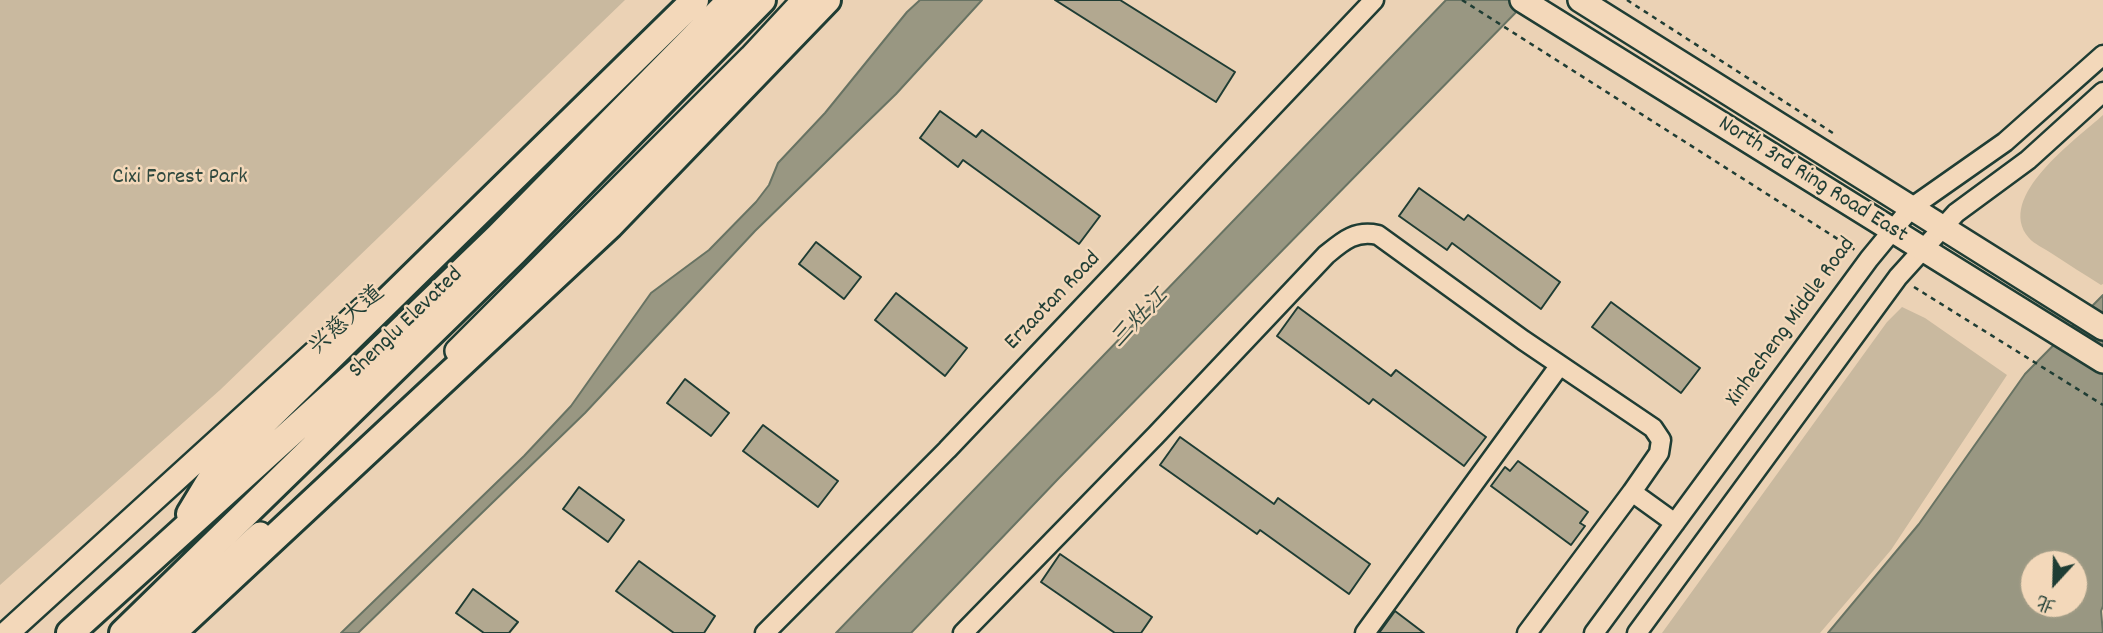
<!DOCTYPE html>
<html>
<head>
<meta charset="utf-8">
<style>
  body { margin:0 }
  #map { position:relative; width:2103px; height:633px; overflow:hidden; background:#ebd2b5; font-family:Dekko,"LXGW WenKai TC",sans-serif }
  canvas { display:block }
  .north { position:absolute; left:2019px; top:549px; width:70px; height:70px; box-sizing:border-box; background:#f3d8ba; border:2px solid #9e9a84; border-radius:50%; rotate:202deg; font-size:19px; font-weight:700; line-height:28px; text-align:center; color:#1f3d34 }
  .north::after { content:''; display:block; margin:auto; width:24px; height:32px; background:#1f3d34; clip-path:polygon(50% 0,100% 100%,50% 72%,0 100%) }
</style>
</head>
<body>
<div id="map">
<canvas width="2103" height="633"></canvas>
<div class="north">北</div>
</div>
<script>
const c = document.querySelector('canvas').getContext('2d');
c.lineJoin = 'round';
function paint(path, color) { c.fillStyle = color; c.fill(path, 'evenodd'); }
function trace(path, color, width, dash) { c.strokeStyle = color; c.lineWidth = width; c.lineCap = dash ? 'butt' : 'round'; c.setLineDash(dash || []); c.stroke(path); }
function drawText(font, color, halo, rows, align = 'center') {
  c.font = font + ' Dekko,"LXGW WenKai TC",sans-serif'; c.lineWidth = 5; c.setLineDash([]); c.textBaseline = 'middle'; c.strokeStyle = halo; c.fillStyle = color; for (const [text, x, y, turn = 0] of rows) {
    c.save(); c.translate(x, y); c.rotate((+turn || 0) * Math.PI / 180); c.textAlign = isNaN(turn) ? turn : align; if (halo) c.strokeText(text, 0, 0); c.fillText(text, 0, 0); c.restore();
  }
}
const green = new Path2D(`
  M0,0H625L220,390L0,585Z
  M2103,115V284L2101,285C2085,275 2068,264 2051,253C2044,248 2034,244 2029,238C1994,197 2077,139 2103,115Z
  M1902,307L1925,318L2007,375L1891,550L1820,633H1662L1887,322Z`);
const water = new Path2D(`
  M920,0H982L896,94L755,231L585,413L358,633H341L524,456L571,406L651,293L709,250L756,202L769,185L778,163L825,113L907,12Z
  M1446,0H1528L1059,478L911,633H836Z
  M2103,295V606L2101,611L2103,633H1828L1919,524L2025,374ZM2033,563H2075V605H2033Z`);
const building = new Path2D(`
  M1055,0H1120L1235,72L1216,102Z
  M940,111L976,137L982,130L1100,216L1079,244L963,160L958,167L920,138Z
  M1419,188L1464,220L1468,215L1560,282L1541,309L1452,243L1447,250L1399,216Z
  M816,242L861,277L844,299L799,264Z
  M896,293L967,348L945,376L875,320Z
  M1611,302L1700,368L1681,393L1592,327Z
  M1298,307L1391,376L1396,370L1486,437L1464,466L1373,399L1369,404L1277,336Z
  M685,379L729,413L711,436L667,403Z
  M763,425L838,481L818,507L743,451Z
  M1180,437L1274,504L1278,498L1370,564L1349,594L1260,530L1257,534L1160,465Z
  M1518,461L1588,512L1580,523L1585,526L1571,545L1491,486L1505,467L1510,471Z
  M579,487L624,520L608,542L563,509Z
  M1060,554L1152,617L1141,633H1115L1041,582Z
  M639,561L715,616L704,633H674L616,591Z
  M473,589L518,622L509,633H484L456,613Z
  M1395,611L1424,633H1379Z`);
const path = new Path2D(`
  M1462,0L1855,250
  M1627,0L1836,135
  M1914,287L2103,405`);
const minor = new Path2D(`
  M1632,492L1675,523
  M765,633L947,450L1374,0
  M963,633L1156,435L1326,255C1343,241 1355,230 1378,235L1523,340L1653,428L1661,440L1659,453L1632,492L1527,633
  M1365,633L1560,365
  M1594,633L1869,259L1911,208L2005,142L2103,55
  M1637,633L1898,277L1956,213L2028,160L2103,92`);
const major = new Path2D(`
  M1522,0L2103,361
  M1580,0L2103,328
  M457,351L751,57L804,0
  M7,633L363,309
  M151,633L260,534`);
const highway = new Path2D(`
  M190,514L219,466L695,0
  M70,633L360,370L498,237L731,0
  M123,633L514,252L762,0
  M172,633L610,225L827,0`);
const parkNames = [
  ["Cixi Forest Park",180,179]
];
const streetNames = [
  ["North 3rd Ring Road East",1812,181,32],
  ["Erzaotan Road",1054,302,-46],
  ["兴慈大道",348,322,-42],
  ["Xinhecheng Middle Road",1792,323,-54],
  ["Shenglu Elevated",407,324,-44]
];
const waterNames = [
  ["三灶江",1141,320,-46]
];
paint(green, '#c9b99f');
paint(water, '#999782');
trace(water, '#687363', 2);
paint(building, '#b2a890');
trace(building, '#1f3d34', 2);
trace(minor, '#1f3d34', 23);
trace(major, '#1f3d34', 28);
trace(highway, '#1f3d34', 32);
trace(path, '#1f3d34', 2.5, [5, 5]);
trace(minor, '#f3d8ba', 18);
trace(major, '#f3d8ba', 23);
trace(highway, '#f3d8ba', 26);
drawText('23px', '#30493f', '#f3d8ba', parkNames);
drawText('23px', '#1f3d34', '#f3d8ba', streetNames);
drawText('italic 24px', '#314a40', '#f3d8ba', waterNames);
</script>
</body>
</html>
